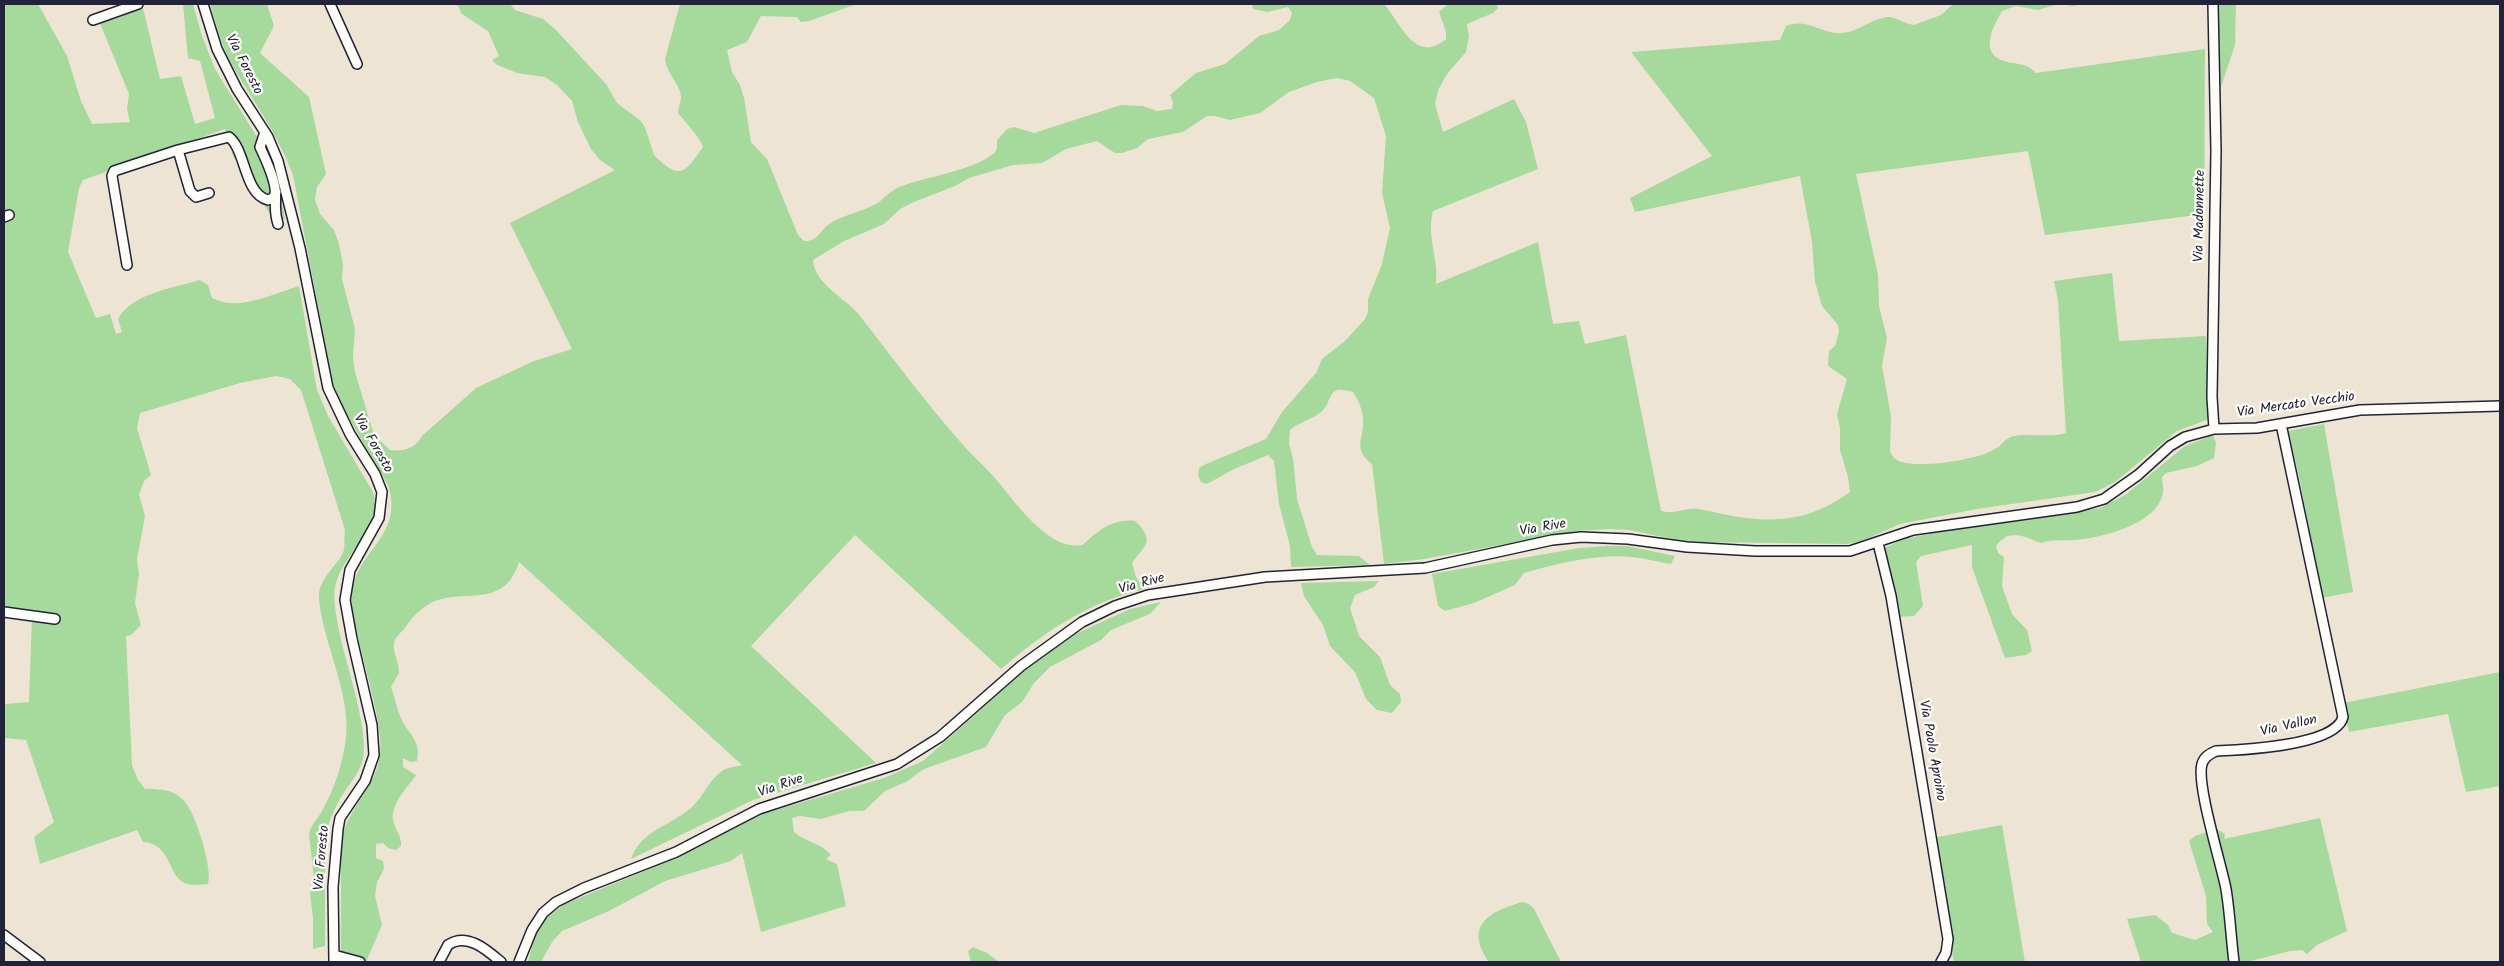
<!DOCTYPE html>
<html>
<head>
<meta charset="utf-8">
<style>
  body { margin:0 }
  #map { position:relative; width:2504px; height:966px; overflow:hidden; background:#eee4d3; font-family:Kalam,sans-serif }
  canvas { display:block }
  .frame { position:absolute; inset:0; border:5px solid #22223b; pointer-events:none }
</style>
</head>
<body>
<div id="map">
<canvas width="2504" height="966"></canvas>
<div class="frame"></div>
</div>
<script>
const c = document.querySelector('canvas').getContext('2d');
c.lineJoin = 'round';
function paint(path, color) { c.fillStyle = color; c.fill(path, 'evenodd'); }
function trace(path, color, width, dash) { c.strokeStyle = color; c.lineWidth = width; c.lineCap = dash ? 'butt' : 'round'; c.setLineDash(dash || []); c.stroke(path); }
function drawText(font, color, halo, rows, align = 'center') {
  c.font = font + ' Kalam,sans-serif'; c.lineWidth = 4.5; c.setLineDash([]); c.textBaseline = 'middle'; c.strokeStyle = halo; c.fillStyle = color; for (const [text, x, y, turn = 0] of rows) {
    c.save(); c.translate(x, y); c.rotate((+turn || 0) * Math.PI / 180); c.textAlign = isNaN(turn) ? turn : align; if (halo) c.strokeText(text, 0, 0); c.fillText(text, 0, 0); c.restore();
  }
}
const green = new Path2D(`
  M4,4H38L67,56L81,101L92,124L130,122L127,109L129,94L99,21L142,4L160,79L181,76L195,124L215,118L200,61L188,58L183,4H193L202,36L215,69L265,150L277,179L285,219L275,222L233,156L225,129L83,180L79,188L68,252L96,318L110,314L116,334L122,332L118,319C132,293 174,288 200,280L208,285L212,298C239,312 272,294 299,286L317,390L328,416L373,492C384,527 342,553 335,587C333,600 336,613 338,625C345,663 365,715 364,752C363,771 349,783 340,799C333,811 328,824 325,837V946L313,949V918L310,893L314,878L309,835C310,825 318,819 323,809C335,787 343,763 346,737C351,693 323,644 319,599C317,577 342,563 344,549C345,544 344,536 345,530L301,390L290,379L276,376L240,383L140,413L137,428L151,475L144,481L139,495L145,516L137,559L139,574L135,603L141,625L131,635L126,636L132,765L138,780L145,789C160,789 175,789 185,802C196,814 213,870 208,884C202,884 193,886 188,884C167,880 173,843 143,842L137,830L40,864L34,837L54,822L26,740L4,738V704L29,702L32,616L4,610Z
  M210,4H267L274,26L260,53L309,97L326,174L317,187L315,200L320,214L334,230L339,244L343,265L342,279L355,329L353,358L355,372L374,435L390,450C403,452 416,448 422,436L476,388L534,361L572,349L510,223L615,170L600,160L591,149L578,122L572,101L557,85L545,77L517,73L497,65L492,60L499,56L488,31L462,14L457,4H510L515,10L543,19L555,29L606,84L617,103L641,121L645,127L654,155C681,182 685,172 703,147C700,137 685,122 678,113C678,107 681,102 681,97C681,86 667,74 665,59L680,4H857L809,21L801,22L797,17L761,16L747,42L727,50L732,72L740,85L744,98L751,142L767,159L798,235L804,241C818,241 818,233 828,225C842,215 858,213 874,205C883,201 889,191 899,187C924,177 972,171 993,154C998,151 997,145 997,140L1007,129L1014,127L1034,133L1121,105L1143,106L1157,111L1172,109L1173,102L1170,95L1196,73L1225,64L1259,36L1279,30L1290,20L1292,13L1288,7L1267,12L1253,9L1252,4H1384C1401,23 1415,65 1446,39V32L1439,12L1448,4H1497L1498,8L1493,13L1467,24L1469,37L1466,52L1447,74L1438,90L1435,104L1443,132L1514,99L1526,122L1538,169L1433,211C1426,236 1439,259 1436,284L1538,242L1553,324L1579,321L1585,344L1626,335L1661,511C1675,515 1688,506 1699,509C1756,522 1799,529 1850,492L1848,477L1840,450V428L1837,414L1847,379L1828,366L1829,351L1835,346L1839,332L1838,325L1822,306L1815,282L1812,242L1800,176L1635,212L1630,198L1712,156L1631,52L1780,40L1786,26C1805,18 1818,31 1836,33C1856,35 1869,19 1888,17C1897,17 1904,24 1914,25L1941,15L1953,4H2080L2073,6L2059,4L2038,10L2016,6L2002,11C1994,25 1978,53 2004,61C2017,65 2026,62 2036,73L2205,49L2204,214L2045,235L2028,151L1856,174L1878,275L1879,306L1887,338L1882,366L1891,416L1890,452C1893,457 1896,461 1902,462C1922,468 1977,460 1995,449C2002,446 2004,438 2014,436C2031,433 2049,438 2066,433L2058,301L2054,281L2112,273L2119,341L2206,336L2209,419L2177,431L2115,482L2095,492L1977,509L1900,524L1862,541L1847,544L1703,542L1678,540L1629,530L1608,529L1577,531L1424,559L1384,564L1372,464C1351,448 1365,438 1363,418C1362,409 1358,399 1353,392C1348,391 1342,389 1337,390C1329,393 1329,404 1324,409C1314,420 1300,421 1290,430L1289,444L1293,458L1297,499L1312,547L1317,555L1359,556L1370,565L1291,567L1290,546L1279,504L1274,461L1268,455L1234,469L1207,484L1201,482L1198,475L1199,468L1206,464L1266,439L1282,412L1316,373L1322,359L1345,341L1365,319L1368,312V299L1382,264L1390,228L1382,193L1386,136L1374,98L1350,81L1337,78L1317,82L1289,92L1260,113L1230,120L1215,116H1207L1183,132L1148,139L1137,148L1122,153H1115L1097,141L1066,149L1042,163L1013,165L969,178L955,186L914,202L900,209L884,224L844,241L813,260C815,285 845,297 860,316C892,357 923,399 957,438C968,452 982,463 994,477C1011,497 1026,519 1048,535C1059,543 1070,547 1083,545C1097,531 1114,518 1135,521C1156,541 1145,545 1132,563L1136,577L1144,589C1089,602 1044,632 1001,669L855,535L751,646L876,763L753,800L631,859C641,829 673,826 694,805C704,795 709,780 721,772C727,767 735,767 742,765L519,562C503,614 457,584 426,606C418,611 410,620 405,628C401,633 395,637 394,643C392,652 400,663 399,673L391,687C395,698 397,711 403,722C411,737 421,741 417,761L411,762L403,758V767L416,775C407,788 391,803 393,820C395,830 402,836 401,846L396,850L388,848L383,843L376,844V858L383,861L384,869L377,882L375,896L382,925L366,962H341V840C348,808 376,787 380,755C384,727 363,663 357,632C354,620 349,604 352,591C359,548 404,536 388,485L343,408L333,385L293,175C278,134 252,100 231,63C221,45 216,23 210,4Z
  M2216,4H2236L2235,45L2220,90Z
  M2324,424L2353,592L2322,598L2300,481L2288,431Z
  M2213,435L2216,443L2214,458L2197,466L2166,473L2162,477C2162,482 2164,489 2163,493C2158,524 2101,538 2075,540C2063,541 2053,539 2041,543C2024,537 2010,527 1996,546L1998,553L2004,557L2002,586L2012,614L2027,630L2032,651L2026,655L2005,658L1972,567V545L1921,556L1916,562L1923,606L1914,616L1896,617L1882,549L1904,539L1950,530L2100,508L2125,495L2185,446Z
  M1608,546H1627L1675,556L1671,564C1658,562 1645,558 1632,557C1602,553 1553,564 1524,573L1515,585L1474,603L1445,611L1438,606L1432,574L1579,548Z
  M1379,581L1374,587L1355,595L1350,608L1359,636L1380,657L1390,685L1400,694L1401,702L1392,713L1377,710L1366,699L1355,672L1330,646L1323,625L1304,596L1301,583Z
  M1161,602L1150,614L1111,630L1101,640L1050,667L1034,683L1022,702L1005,715L986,747L924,769L906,782L885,791L864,811H849L821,819L800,816L792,818L794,832C805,842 820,842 831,855L826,859L837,864L846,906L761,932L742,853L731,861L665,881L609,911L562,931L552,942L541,962H528L535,935L542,922L564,904L645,871L759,815L884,778L923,761L1030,666L1071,636L1130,609Z
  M2500,672V786L2466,792L2448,714L2349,732L2343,703Z
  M2320,818L2347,931L2317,945L2307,954L2302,950L2290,951L2247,962H2141L2127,919L2155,915L2168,925L2172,933L2195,940L2213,932L2207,924L2206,896L2189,841L2195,836L2217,829L2225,834L2224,839Z
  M2002,825L2025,962H1954L1932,838Z
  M1522,902L1529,904L1534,909L1561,962H1489C1464,926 1488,912 1522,902Z
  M973,947L987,953L999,962H971L968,951Z`);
const minor = new Path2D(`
  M203,4L217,49L237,89L268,137L278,161L300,248L328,388L350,434L375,474L382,492L379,518L350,570L345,600L352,639L372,725L374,755L365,781L340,818L338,829L333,887L334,962
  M330,4L357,64
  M2213,4L2216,151L2212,397L2214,429
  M93,20L138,4
  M265,132L260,147C266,160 273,174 275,188C277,203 273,209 278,224
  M178,150L190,191L196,197L209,193
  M4,217L9,215
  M127,265L112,176L114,171L178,150L229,137C246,150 244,194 268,200L273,198L276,192
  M1878,543L1891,596L1948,939L1946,953L1941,962
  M4,612L55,619
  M4,935L40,962
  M334,955L360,962
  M439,962L448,945C467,932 487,950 501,962
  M519,962L532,930L543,913L556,902L584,888L676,852L759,809L897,764L940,737L1021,666L1082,622L1115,606L1148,595L1265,577L1425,568L1552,540L1581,537L1628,539L1687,547L1755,551H1850L1913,530L2077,507L2104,499L2138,475L2170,446L2185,437L2214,429L2257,428L2360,410L2500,406
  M2234,962C2231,938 2230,913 2226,889C2221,863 2196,784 2202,764C2204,757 2209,754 2216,751C2241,750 2336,746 2343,717L2281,424`);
const streetNames = [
  ["Via Foresto",243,65,63],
  ["Via Madonnette",2201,216,-89],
  ["Via Mercato Vecchio",2296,406,-8],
  ["Via Foresto",372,444,60],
  ["Via Rive",1543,529,-10],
  ["Via Rive",1142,585,-15],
  ["Via Vallon",2289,727,-13],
  ["Via Paolo Aproino",1931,751,80],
  ["Via Rive",781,787,-19],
  ["Via Foresto",323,858,-85]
];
paint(green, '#a5da9c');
trace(minor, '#22223b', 12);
trace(minor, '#fdfcf7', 9);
drawText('14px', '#22223b', '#fdfcf7', streetNames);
</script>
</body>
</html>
